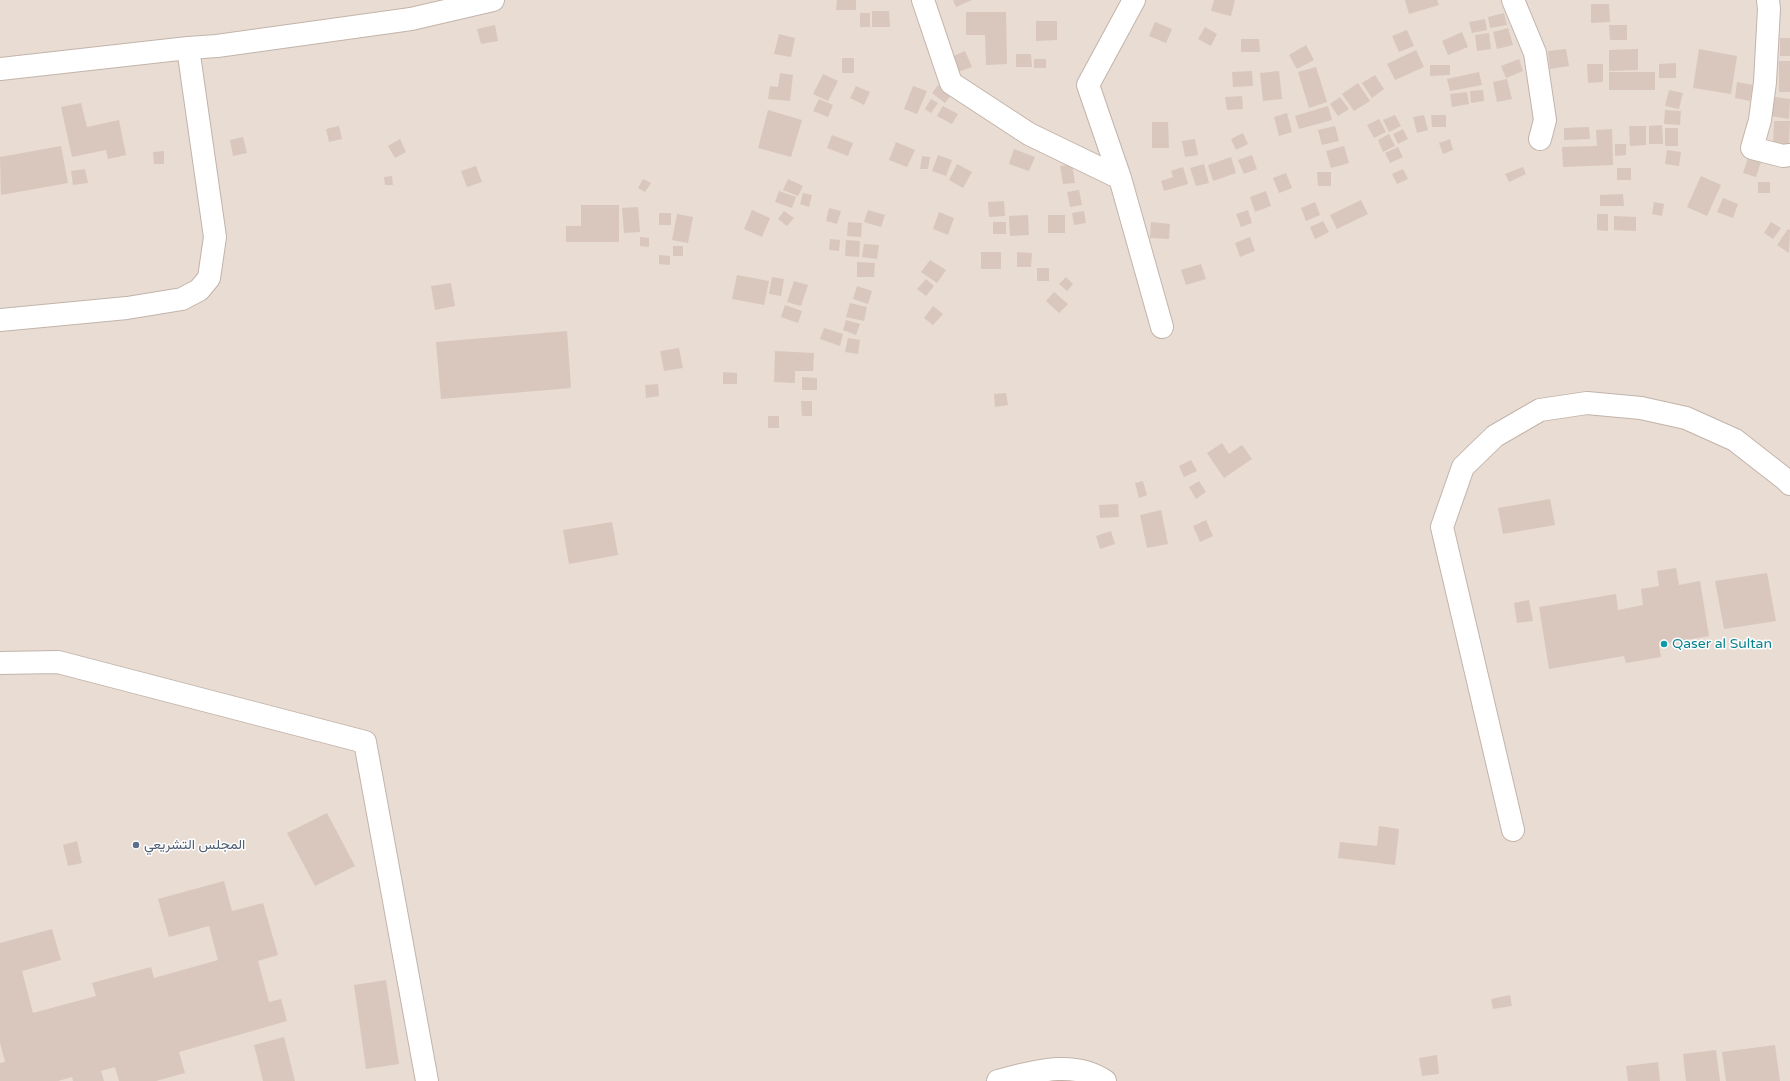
<!DOCTYPE html>
<html>
<head>
<meta charset="utf-8">
<style>
  body { margin:0 }
  canvas { display:block; background:#f4ece6 }
</style>
</head>
<body>
<canvas width="1790" height="1081"></canvas>
<script>
const c = document.querySelector('canvas').getContext('2d');
c.lineJoin = 'round';
function paint(path, color) { c.fillStyle = color; c.fill(path, 'evenodd'); }
function trace(path, color, width, dash) { c.strokeStyle = color; c.lineWidth = width; c.lineCap = dash ? 'butt' : 'round'; c.setLineDash(dash || []); c.stroke(path); }
function drawText(font, color, halo, rows, align = 'center') {
  c.font = font + ' "Varela Round",Vazirmatn,sans-serif'; c.lineWidth = 3; c.setLineDash([]); c.textBaseline = 'middle'; c.strokeStyle = halo; c.fillStyle = color; for (const [text, x, y, turn = 0] of rows) {
    c.save(); c.translate(x, y); c.rotate((+turn || 0) * Math.PI / 180); c.textAlign = isNaN(turn) ? turn : align; if (halo) c.strokeText(text, 0, 0); c.fillText(text, 0, 0); c.restore();
  }
}
const residential = new Path2D(`
  M0,0H1790V1081H0Z`);
const building = new Path2D(`
  M837,0H856V10H836Z
  M953,0H972L956,7Z
  M1214,0H1235L1231,16L1211,11Z
  M1405,0H1437L1439,5L1409,14Z
  M1591,4H1609L1610,22L1591,23Z
  M872,11H889L890,27H872Z
  M966,12H1006L1007,64L986,65L985,35H966Z
  M860,13H870V27H860Z
  M1504,13L1507,25L1490,28L1488,17Z
  M1485,19L1487,30L1472,33L1469,22Z
  M1036,21H1057V40L1036,41Z
  M1155,22L1172,29L1166,43L1149,36Z
  M495,25L498,41L481,44L477,29Z
  M1609,25H1627V40H1610Z
  M1205,27L1217,34L1211,46L1198,39Z
  M1508,28L1513,45L1497,49L1493,32Z
  M1407,30L1414,46L1399,52L1392,36Z
  M1462,32L1468,47L1448,55L1442,41Z
  M1489,33L1491,49L1477,51L1475,35Z
  M779,34L795,38L791,57L774,54Z
  M1780,38H1790V56H1780Z
  M1241,39H1259L1260,52H1241Z
  M1306,45L1314,60L1297,69L1289,55Z
  M1566,49L1569,66L1550,69L1548,51Z
  M1638,49V70L1609,71V50Z
  M1699,49L1737,56L1731,94L1693,88Z
  M1416,50L1424,67L1395,80L1387,64Z
  M965,51L972,67L955,73L949,58Z
  M1016,54H1031L1032,67H1016Z
  M842,58H854V73H842Z
  M1034,59H1046V68H1034Z
  M1519,59L1523,71L1506,78L1501,66Z
  M1779,61H1790V92H1779Z
  M1676,63V78H1659V64Z
  M1587,64H1603V82L1588,83Z
  M1430,65H1450V75L1430,76Z
  M1316,67L1327,102L1309,108L1298,72Z
  M1252,71L1253,86L1233,87L1232,72Z
  M1279,71L1282,99L1263,101L1260,73Z
  M1479,72L1482,85L1450,91L1447,79Z
  M1609,72H1655V90H1609Z
  M780,73L793,75L790,101L768,99L770,86L778,87Z
  M823,74L838,81L828,101L813,94Z
  M1375,75L1384,89L1372,98L1362,83Z
  M1507,79L1512,99L1497,102L1493,82Z
  M1737,82L1753,85L1750,101L1735,98Z
  M1358,83L1370,101L1354,111L1342,94Z
  M938,85L951,95L945,103L932,93Z
  M856,86L870,92L864,105L850,98Z
  M913,86L927,91L917,114L904,109Z
  M1483,90L1484,101L1471,103L1470,91Z
  M1669,90L1683,93L1679,109L1665,106Z
  M1467,92L1469,104L1452,107L1450,94Z
  M1242,96L1243,109L1227,110L1225,97Z
  M1340,97L1349,109L1338,116L1330,104Z
  M1775,97L1790,99L1789,119L1771,116Z
  M819,99L833,105L828,117L813,111Z
  M931,99L938,103L931,113L925,109Z
  M81,103L87,127L119,120L126,155L108,159L106,150L72,157L61,107Z
  M943,106L958,114L952,124L937,116Z
  M1328,106L1332,120L1299,129L1295,116Z
  M768,110L802,120L791,157L758,148Z
  M1665,110L1681,111L1680,125L1664,124Z
  M1287,113L1292,132L1279,136L1274,117Z
  M1395,115L1401,126L1389,132L1383,120Z
  M1424,115L1428,130L1417,133L1413,117Z
  M1431,115H1446V127H1432Z
  M1379,119L1386,132L1374,138L1367,125Z
  M1774,121H1790L1789,144H1773Z
  M1152,122H1168L1169,148H1152Z
  M1662,125L1663,144H1649V126Z
  M339,126L342,139L329,142L326,129Z
  M1335,126L1339,141L1322,145L1318,130Z
  M1629,126H1646V145L1630,146Z
  M1589,127L1590,139L1564,140V128Z
  M1665,128H1678V146H1665Z
  M1403,129L1408,139L1398,144L1393,134Z
  M1612,129L1613,165L1563,167L1562,147L1597,146L1596,130Z
  M1243,133L1248,144L1236,150L1231,139Z
  M1389,134L1395,146L1383,152L1378,140Z
  M832,135L853,143L848,156L827,148Z
  M243,137L247,153L233,156L230,140Z
  M400,139L406,152L395,158L388,146Z
  M1195,139L1198,155L1185,157L1182,141Z
  M1450,139L1453,150L1443,154L1439,143Z
  M896,142L915,150L907,167L889,160Z
  M1615,144H1626V155L1615,156Z
  M61,146L68,183L1,195L0,157Z
  M1344,146L1349,163L1331,168L1326,151Z
  M1398,147L1403,157L1390,163L1385,153Z
  M1014,149L1035,157L1029,171L1009,164Z
  M1667,150L1681,152L1679,166L1665,164Z
  M164,151V164H154L153,152Z
  M938,155L952,160L946,176L932,171Z
  M1252,155L1257,169L1244,174L1238,160Z
  M922,156L930,157L928,169H920Z
  M1231,157L1236,173L1213,181L1208,165Z
  M1748,158L1761,162L1756,177L1743,173Z
  M957,164L972,172L963,188L949,180Z
  M1072,164L1075,183L1063,184L1060,166Z
  M1204,164L1209,183L1196,186L1190,168Z
  M476,166L482,182L467,187L461,171Z
  M1183,167L1188,184L1164,191L1161,181L1173,177L1171,171Z
  M1523,167L1526,174L1509,182L1505,174Z
  M1617,168H1631V180H1617Z
  M85,169L88,183L73,185L71,171Z
  M1403,169L1408,179L1397,184L1392,174Z
  M1317,172H1331V186H1318Z
  M1286,173L1292,188L1279,193L1273,178Z
  M392,176L393,185H385L384,177Z
  M1701,176L1721,185L1707,216L1687,207Z
  M643,179L651,183L645,192L638,188Z
  M788,179L803,186L798,196L783,190Z
  M1758,182H1770V193H1758Z
  M1079,190L1082,205L1070,207L1067,192Z
  M779,191L796,197L792,208L775,202Z
  M1266,191L1271,206L1255,212L1250,197Z
  M803,193L812,195L809,207L800,204Z
  M1623,194L1624,206H1600V195Z
  M1723,198L1738,204L1733,218L1717,212Z
  M1361,200L1368,214L1337,229L1330,215Z
  M1004,201L1005,216L989,217L988,202Z
  M1315,202L1320,215L1306,221L1301,208Z
  M1654,202L1664,204L1662,216L1652,214Z
  M581,205H619V242H566V226H581Z
  M638,207L640,232L624,233L622,208Z
  M829,208L841,211L837,224L826,221Z
  M752,210L770,218L762,237L744,229Z
  M868,210L885,215L881,227L864,222Z
  M1248,210L1252,223L1241,227L1236,214Z
  M784,211L794,218L787,226L778,219Z
  M1084,211L1086,223L1074,225L1072,213Z
  M939,212L954,218L948,235L933,229Z
  M659,213H671V225H659Z
  M677,214L693,217L688,243L672,240Z
  M1597,214H1608V231L1597,230Z
  M1028,215L1029,235L1010,236L1009,216Z
  M1048,215H1065V233H1048Z
  M1614,216L1636,217V231L1614,230Z
  M1323,221L1329,232L1315,239L1310,227Z
  M848,222L862,223L861,237L847,236Z
  M993,222H1006V234H993Z
  M1151,222L1170,224L1169,239L1150,238Z
  M1771,222L1781,228L1773,239L1764,233Z
  M1788,229L1790,230L1789,253L1777,245Z
  M640,237L649,238V247L640,246Z
  M1250,237L1255,251L1240,257L1235,243Z
  M830,239L840,240L839,251L829,250Z
  M846,240L860,241L859,257L845,256Z
  M864,244L879,245L877,259L862,257Z
  M673,246H683V256H673Z
  M981,252H1001V269H981Z
  M1017,252L1032,253L1031,267H1017Z
  M659,255L670,256V265L659,264Z
  M930,260L946,270L937,283L921,272Z
  M857,262L875,263L874,277H857Z
  M1201,264L1206,279L1186,285L1181,270Z
  M1037,268H1049V281H1037Z
  M737,275L769,281L764,305L732,299Z
  M772,277L784,279L781,296L769,294Z
  M1066,277L1073,284L1067,291L1059,284Z
  M926,279L934,286L926,296L917,289Z
  M794,281L808,285L801,306L787,302Z
  M451,283L455,306L435,310L431,286Z
  M857,286L872,291L868,304L853,299Z
  M1054,292L1068,304L1059,313L1046,301Z
  M850,303L867,307L864,321L846,317Z
  M785,305L802,311L798,323L781,317Z
  M933,306L943,314L933,325L924,318Z
  M846,320L860,324L856,335L843,330Z
  M824,328L843,334L840,346L820,339Z
  M567,331L571,388L441,399L436,342Z
  M848,338L860,340L858,354L845,352Z
  M679,348L683,368L664,371L660,351Z
  M775,351L814,353L813,371H795V383L774,382Z
  M723,372L737,373V384H723Z
  M802,377L817,378V390H802Z
  M658,384L659,396L646,398L645,385Z
  M1006,393L1008,405L995,407L994,394Z
  M801,401H812V416H802Z
  M768,416H779V428H768Z
  M1222,443L1229,454L1242,445L1252,459L1224,478L1207,453Z
  M1191,460L1197,471L1184,477L1179,466Z
  M1143,481L1147,495L1139,498L1135,483Z
  M1199,481L1206,492L1196,499L1189,487Z
  M1550,499L1555,525L1503,534L1498,508Z
  M1118,504L1119,517L1100,518L1099,505Z
  M1161,510L1168,544L1147,548L1140,515Z
  M1206,520L1213,536L1200,542L1193,526Z
  M612,522L618,555L569,564L563,530Z
  M1111,531L1115,544L1100,549L1096,536Z
  M1676,568L1679,585L1700,581L1709,636L1659,645L1661,657L1626,663L1624,656L1549,669L1539,607L1616,594L1618,610L1643,605L1641,589L1659,586L1657,571Z
  M1767,573L1776,621L1724,629L1715,581Z
  M1529,600L1533,621L1517,623L1514,603Z
  M327,813L355,866L315,886L287,833Z
  M1379,826L1399,829L1395,865L1338,858L1340,842L1377,846Z
  M77,841L82,863L68,866L63,845Z
  M224,881L232,911L263,903L278,955L258,961L269,1002L281,999L287,1021L179,1052L185,1073L156,1081H119L115,1067L101,1071L104,1081H73L72,1077L58,1081H0V1063L5,1062L0,1043V943L52,929L61,960L22,971L33,1013L96,996L92,983L151,967L154,978L218,960L209,926L169,937L158,899Z
  M386,980L399,1064L366,1069L354,985Z
  M1510,995L1512,1006L1493,1009L1491,999Z
  M284,1037L295,1081H263L254,1045Z
  M1775,1045L1780,1081H1726L1722,1052Z
  M1716,1050L1720,1081H1686L1683,1054Z
  M1437,1055L1439,1074L1422,1076L1419,1058Z
  M1658,1062L1660,1081H1628L1626,1066Z`);
const minor = new Path2D(`
  M923,0L951,83L1029,134L1120,178L1162,327
  M1513,0L1535,53L1545,120L1540,139
  M1768,0L1769,9L1765,82L1760,120L1752,148L1783,156L1790,155
  M0,69L188,48L217,46L411,19L493,0
  M1120,178L1088,85L1134,0
  M0,320L127,308L182,299L199,290L209,278L215,237L188,48
  M0,663L58,662L365,742L427,1081
  M1513,830L1442,527L1463,467L1495,436L1540,410L1587,403L1641,408L1686,418L1735,440L1785,479L1790,484
  M998,1081C1033,1072 1073,1059 1105,1081`);
const markers = [
  [1664,644,4,"#0f9aa8"],
  [136,845,4,"#5c6f8a"]
];
const cultureNames = [
  ["Qaser al Sultan",1672,644]
];
const serviceNames = [
  ["المجلس التشريعي",144,845]
];
paint(residential, '#e8dcd3');
paint(building, '#d9c7bd');
trace(minor, '#c3b4aa', 24);
trace(minor, '#fff', 22);
for (const [x, y, r, color] of markers) { const dot = new Path2D(); dot.arc(x, y, r, 0, 2 * Math.PI); c.fillStyle = color; c.fill(dot); trace(dot, '#fff', 1.5); }
drawText('14px', '#0d838f', '#fff', cultureNames, 'left');
drawText('14px', '#4e5e75', '#fff', serviceNames, 'left');
</script>
</body>
</html>
